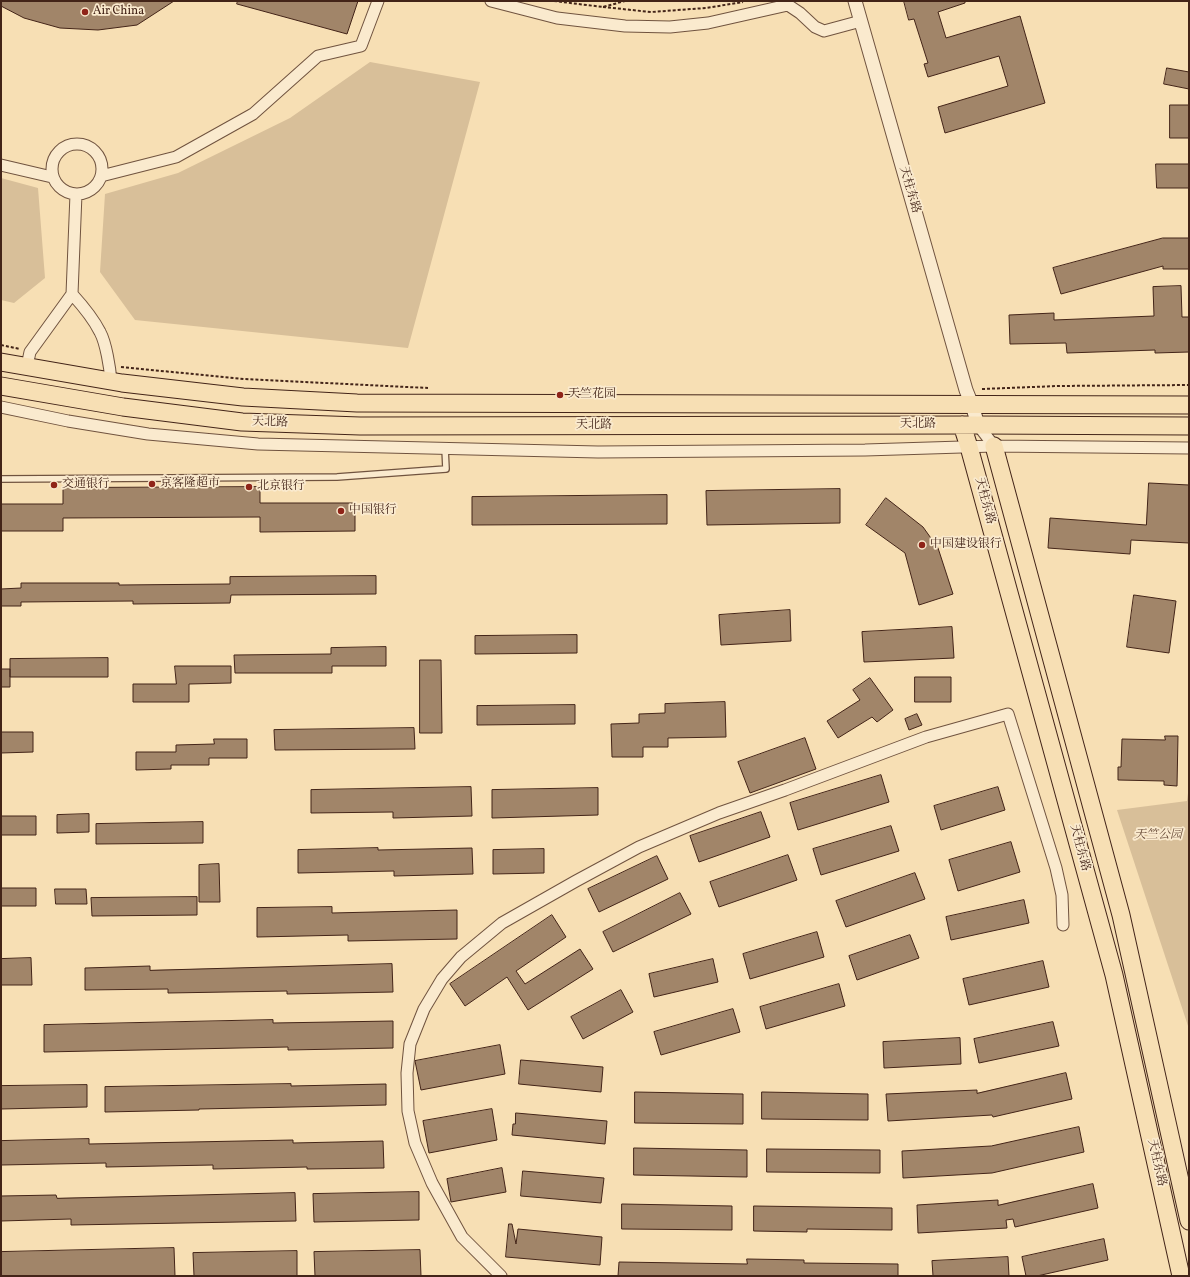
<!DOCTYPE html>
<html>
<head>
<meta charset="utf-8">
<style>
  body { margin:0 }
  #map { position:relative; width:1190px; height:1277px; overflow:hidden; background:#f7dfb4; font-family:Vollkorn,serif }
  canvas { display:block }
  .frame { position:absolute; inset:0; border:2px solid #432418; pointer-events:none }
</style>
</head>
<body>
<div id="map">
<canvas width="1190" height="1277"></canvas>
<div class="frame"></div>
</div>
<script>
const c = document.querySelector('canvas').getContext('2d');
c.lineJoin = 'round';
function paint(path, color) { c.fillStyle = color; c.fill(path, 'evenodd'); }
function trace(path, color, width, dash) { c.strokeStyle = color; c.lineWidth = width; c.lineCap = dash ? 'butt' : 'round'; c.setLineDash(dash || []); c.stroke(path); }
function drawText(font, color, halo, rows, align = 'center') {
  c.font = font + ' Vollkorn,"Noto Serif SC",serif'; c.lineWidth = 3.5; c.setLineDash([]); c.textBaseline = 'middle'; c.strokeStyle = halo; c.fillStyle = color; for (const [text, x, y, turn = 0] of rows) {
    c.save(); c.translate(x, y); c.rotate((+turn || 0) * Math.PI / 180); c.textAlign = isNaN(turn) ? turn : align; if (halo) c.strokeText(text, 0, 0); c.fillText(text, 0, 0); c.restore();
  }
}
const green = new Path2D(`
  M370,62L480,82L408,348L135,320L100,272L105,194L178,173L290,118Z
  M1,178L38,188L45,278L14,303L1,300Z
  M1189,785V1029L1117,810L1187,801Z`);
const building = new Path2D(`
  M1,1H174L137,25L98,30L60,28L24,18L1,6Z
  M238,1H358L347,34L237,4Z
  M904,1H965V3L938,12L946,38L1020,16L1045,103L945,133L938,107L1008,86L999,56L928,77L924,64L928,63L914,19L909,20Z
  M1167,68L1189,72V89L1164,84Z
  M1170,105H1189V138H1170Z
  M1156,164H1189V188H1157Z
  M1163,238H1189V269H1163V266L1061,294L1053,268Z
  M1181,286L1182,317H1189V352L1155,353V350L1067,353L1066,343L1010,344L1009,315L1054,313V320L1154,316L1153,287Z
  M1149,483L1189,485V543L1131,540L1130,554L1048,548L1050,518L1146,525Z
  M260,487V503H355V531L260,532V517L63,518V531H1V504H63V488Z
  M840,489V523L707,525L706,491Z
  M667,495V524L472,525V497Z
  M886,498L923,527L938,548L953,594L919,605L905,553L866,525Z
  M376,576V594L231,595L230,603L133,604V601L21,602V606H1V589L21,588V583H119V585L230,584V577Z
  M1134,595L1176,601L1169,653L1127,647Z
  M790,610L791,641L721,645L719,615Z
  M952,627L954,658L864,662L862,632Z
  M577,635V653L475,654V636Z
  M386,647V666H332V673H235L234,655L331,654V648Z
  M108,658V677H10V659Z
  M420,660H441L442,733H420Z
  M175,666H231V683L189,684V702H133V684H176Z
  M1,669H10V687H1Z
  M915,677H951V702H915Z
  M870,678L893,710L877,722L872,717L838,738L827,721L860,700L853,690Z
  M725,702L726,737L668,738V747H643V757H612L611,724L639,723V714L665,713V704Z
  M575,705V724L477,725V706Z
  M917,714L922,725L909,730L905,719Z
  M414,728L415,749L275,750L274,730Z
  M1,732H33V752L1,753Z
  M1165,736H1178L1177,786L1164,785V781L1118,780V767H1121L1122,739L1165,740Z
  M805,738L816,769L750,793L738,762Z
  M214,739H247V758H209V765H171V769L136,770V752H176V745L214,744Z
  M881,775L889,802L798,830L790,803Z
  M471,787L472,816L393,818V812L311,813V790Z
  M998,787L1005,810L941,830L934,806Z
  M598,788V815L492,818V790Z
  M761,812L770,837L699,862L690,836Z
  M89,814V832L57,833V815Z
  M1,816H36V835H1Z
  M203,822V843L96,844V824Z
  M891,826L899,851L821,875L813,849Z
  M1011,842L1020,872L958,891L949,860Z
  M378,848V850L472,848L473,874L394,876V871L298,873V850Z
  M544,849V873L493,874V850Z
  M788,855L797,880L719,907L710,882Z
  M657,856L668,879L599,912L588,889Z
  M219,864L220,902H199V865Z
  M915,873L925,899L846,927L836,901Z
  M1,888H36V906H1Z
  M55,889H86L87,904H56Z
  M680,893L691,914L613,952L603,932Z
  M197,897V915L92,916L91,898Z
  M1024,900L1029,923L951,940L946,917Z
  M332,907V913L457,910V939L348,941V935L257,937V908Z
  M552,915L566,937L516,971L525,984L580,949L593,969L528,1010L507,977L465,1006L450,984Z
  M817,932L824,957L750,979L743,954Z
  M910,935L919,958L857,980L849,956Z
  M31,958L32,985H1V959Z
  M713,959L718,982L654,997L649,974Z
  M1043,961L1049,987L969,1005L963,979Z
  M392,964L393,992L287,994V991L168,993V989L85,990V968L150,966V970Z
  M839,984L845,1006L766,1029L760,1007Z
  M621,990L633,1012L583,1039L571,1017Z
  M733,1009L740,1032L661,1055L654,1032Z
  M273,1020V1023L393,1021V1048L288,1050V1047L44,1052V1025Z
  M1053,1022L1059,1046L979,1063L974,1039Z
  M960,1038L961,1064L884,1068L883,1042Z
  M500,1045L505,1074L421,1090L415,1061Z
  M521,1060L603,1067L601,1092L519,1084Z
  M1066,1073L1072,1099L993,1117L992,1115L888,1121L886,1094L977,1090V1093Z
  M291,1084V1086L386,1084V1105L199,1109V1110L105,1112V1087Z
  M87,1085V1107L1,1109V1086Z
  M635,1092L743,1094V1124L635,1123Z
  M762,1092L868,1094V1120L762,1119Z
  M492,1109L497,1140L429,1153L423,1121Z
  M516,1113L607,1121L605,1144L512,1135L513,1124H515Z
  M1079,1127L1084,1152L992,1173L903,1178L902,1151L991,1146Z
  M89,1139V1144L293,1140V1143L383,1141L384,1168L307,1169V1167L213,1169V1165L106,1167V1163L1,1165V1141Z
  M634,1148L747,1150V1177L634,1175Z
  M767,1149L880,1150V1173L767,1172Z
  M502,1168L506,1192L451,1202L447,1179Z
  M523,1171L604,1178L601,1203L521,1196Z
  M1093,1184L1098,1208L1015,1227L1013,1219L1006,1220L1007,1228L918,1233L917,1205L998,1200V1205Z
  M419,1192V1220L314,1222L313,1194Z
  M295,1193L296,1221L71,1225V1219L1,1221V1196L56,1195L57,1198Z
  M622,1204L732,1206V1230L622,1229Z
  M754,1206L892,1208V1230L807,1229V1232L754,1231Z
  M509,1224H512L516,1244L518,1229L602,1237L600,1265L506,1257Z
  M1104,1239L1108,1260L1037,1276H1026L1022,1257Z
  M174,1248L175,1276H1V1252Z
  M420,1250L421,1276H315L314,1252Z
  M297,1251V1276H194L193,1253Z
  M1008,1257L1009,1276H933L932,1261Z
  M747,1259L804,1260V1263L898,1264V1276H618L619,1262L747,1264Z`);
const path = new Path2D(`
  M554,1L603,7L625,1
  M603,7L651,12L706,8L743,2
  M1,345L20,349
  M121,367L244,379L428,388
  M982,389L1058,386L1189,385`);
const service = new Path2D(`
  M1,479L337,477L446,469L445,448`);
const minor = new Path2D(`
  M491,1L557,18L625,26L670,27L708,23L788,5L800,13L815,27L824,31L861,21
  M52 169a25 25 0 1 1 50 0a25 25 0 1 1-50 0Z
  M1,165L52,177
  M101,176L176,157L253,114L318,56L361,46L378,1
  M72,294L76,194
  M27,366L30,352L72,294C82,305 93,318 100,332C106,343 110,368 111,381
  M1,407L68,421L148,434L258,444L598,452L865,450L994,446L1189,448
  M978,425L994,446
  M501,1276L462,1237L432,1183L415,1143L408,1111L407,1073L410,1044L424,1009L442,979L461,957L502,923L576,881L639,847L719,813L785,790L926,737L1008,714L1056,868L1062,895L1063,925`);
const tertiary = new Path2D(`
  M855,1L966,390L972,405L978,425`);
const primary = new Path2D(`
  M1,362L122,383L243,397L357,403L1189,405
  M1,386L123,407L242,422L360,426L978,425L1189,426
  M962,425L969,447L1114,975L1181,1276
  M994,446L1121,915L1189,1221`);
const markers = [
  [85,12,4,"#8f2418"],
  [560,395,4,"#8f2418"],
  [152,484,4,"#8f2418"],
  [54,485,4,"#8f2418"],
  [249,487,4,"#8f2418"],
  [341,511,4,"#8f2418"],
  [922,545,4,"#8f2418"]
];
const poiNames = [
  ["Air China",93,12],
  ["天竺花园",568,395],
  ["京客隆超市",160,484],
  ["交通银行",62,485],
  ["北京银行",257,487],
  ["中国银行",349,511],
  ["中国建设银行",930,545]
];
const streetNames = [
  ["天柱东路",909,190,74],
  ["天北路",270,423,2],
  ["天北路",918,425],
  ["天北路",594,426],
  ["天柱东路",984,501,75],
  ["天柱东路",1079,848,75],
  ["天柱东路",1156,1163,77]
];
const parkNames = [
  ["天竺公园",1158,836]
];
paint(green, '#d8bf99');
paint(building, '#a18569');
trace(building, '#432418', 1);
trace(service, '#70533f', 8);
trace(minor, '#70533f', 13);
trace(tertiary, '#70533f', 15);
trace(primary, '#432418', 19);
trace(path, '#432418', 2, [3, 2]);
trace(service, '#faeace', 5.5);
trace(minor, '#faeace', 11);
trace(tertiary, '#faeace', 13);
trace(primary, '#f7dfb4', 17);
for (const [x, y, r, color] of markers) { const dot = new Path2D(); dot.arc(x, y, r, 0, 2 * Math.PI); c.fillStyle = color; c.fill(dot); trace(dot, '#faeace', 1.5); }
drawText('12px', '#432418', '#faeace', poiNames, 'left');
drawText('12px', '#432418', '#faeace', streetNames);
drawText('italic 12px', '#684b38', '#faeace', parkNames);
</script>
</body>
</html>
